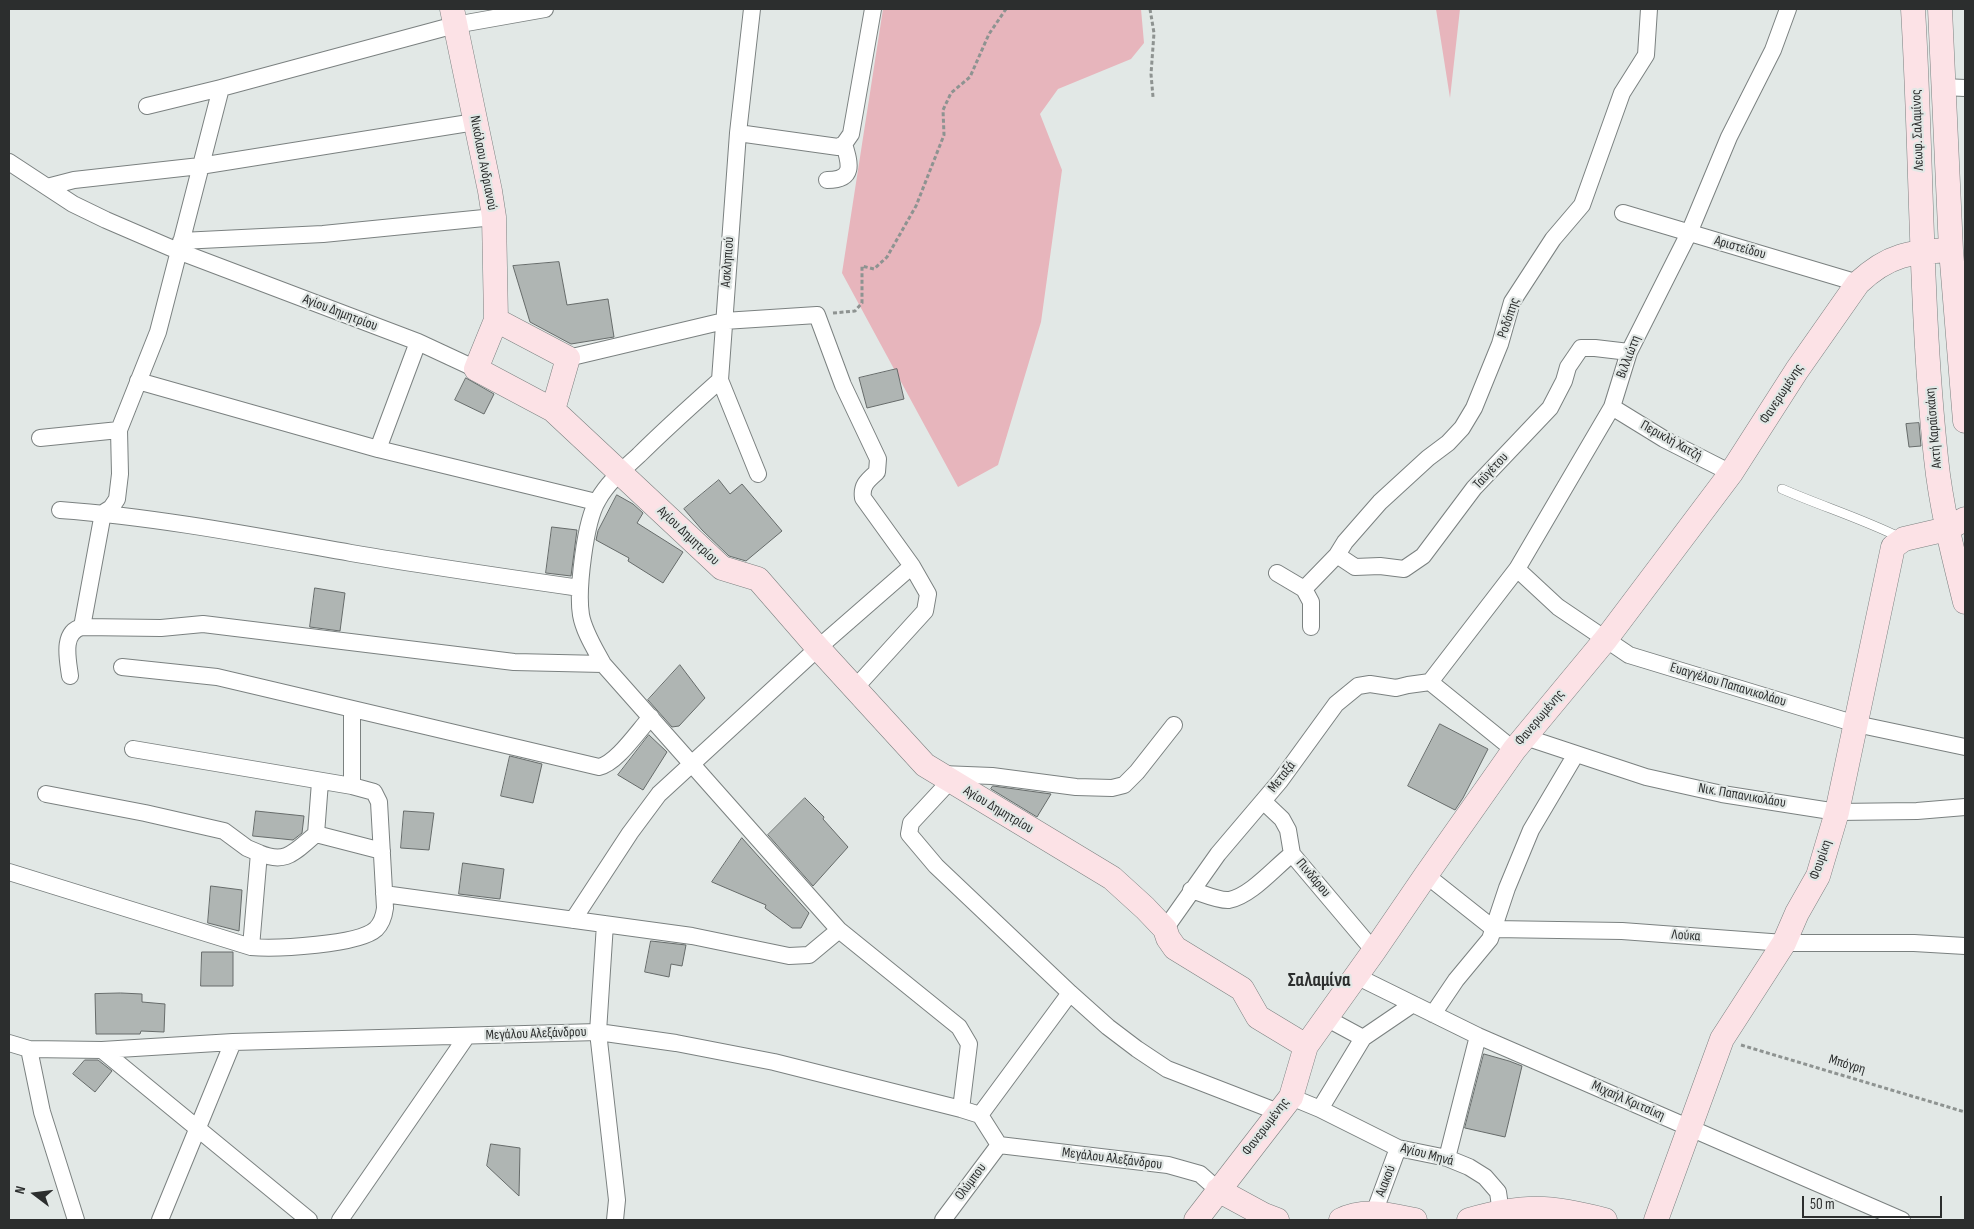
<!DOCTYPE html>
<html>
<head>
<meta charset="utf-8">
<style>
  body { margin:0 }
  #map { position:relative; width:1974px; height:1229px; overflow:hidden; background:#e2e8e6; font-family:"Sofia Sans Condensed",sans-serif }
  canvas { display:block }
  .frame { position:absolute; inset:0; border:10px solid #2c2e2e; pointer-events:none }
  .north { position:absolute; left:10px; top:1169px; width:50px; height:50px; -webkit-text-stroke:4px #e2e8e6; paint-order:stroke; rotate:285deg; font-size:14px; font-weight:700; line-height:20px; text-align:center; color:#2c2e2e }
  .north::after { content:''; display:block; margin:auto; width:18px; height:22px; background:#2c2e2e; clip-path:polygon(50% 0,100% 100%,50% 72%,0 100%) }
  .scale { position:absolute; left:1802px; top:1196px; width:140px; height:22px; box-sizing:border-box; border:2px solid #2c2e2e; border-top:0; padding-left:6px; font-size:15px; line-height:18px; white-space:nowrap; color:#2c2e2e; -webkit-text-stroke:4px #e2e8e6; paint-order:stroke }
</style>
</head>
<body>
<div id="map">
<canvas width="1974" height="1229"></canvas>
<div class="frame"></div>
<div class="north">N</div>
<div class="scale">50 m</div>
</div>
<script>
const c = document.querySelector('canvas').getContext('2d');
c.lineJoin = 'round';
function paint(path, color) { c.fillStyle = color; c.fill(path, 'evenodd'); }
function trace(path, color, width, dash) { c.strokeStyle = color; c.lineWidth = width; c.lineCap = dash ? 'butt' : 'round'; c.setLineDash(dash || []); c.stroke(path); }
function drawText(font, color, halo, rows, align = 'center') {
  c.font = font + ' "Sofia Sans Condensed",sans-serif'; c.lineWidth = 4.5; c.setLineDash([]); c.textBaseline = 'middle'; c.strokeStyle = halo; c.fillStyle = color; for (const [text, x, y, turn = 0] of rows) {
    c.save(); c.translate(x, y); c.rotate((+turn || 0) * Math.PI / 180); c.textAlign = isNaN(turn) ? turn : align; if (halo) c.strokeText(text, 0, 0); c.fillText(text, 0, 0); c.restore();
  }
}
const green = new Path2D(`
  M883,9H1141L1144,43L1131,59L1058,89L1040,114L1062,170L1041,322L998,465L958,487L842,273Z
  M1436,9H1460L1450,98Z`);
const building = new Path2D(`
  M559,262L567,305L608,299L614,337L571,344L530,322L513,266Z
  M897,369L904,399L867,408L859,378Z
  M466,378L494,394L484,414L455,400Z
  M1919,423L1921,446L1909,447L1906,424Z
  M719,480L730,494L742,484L782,531L746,561L729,556L702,530L684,509Z
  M617,495L633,504L643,513L637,523L683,552L663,583L628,561L629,558L596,540L598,531Z
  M552,527L577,530L571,576L546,573Z
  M315,588L345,593L340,631L310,627Z
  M680,665L705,698L679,726L672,727L648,700Z
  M1440,724L1488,749L1463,798L1455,810L1408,786Z
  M649,735L667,752L643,790L618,775Z
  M510,756L542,764L533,803L501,796Z
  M993,786L1051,794L1037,817L991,789Z
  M805,798L824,817L823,819L848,847L813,886L768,835Z
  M256,811L304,816L302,833L293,840L253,836Z
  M404,811L434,813L429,850L401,848Z
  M742,838L809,913L801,928H792L765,908L766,905L712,882Z
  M463,863L504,869L500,899L459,894Z
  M211,886L242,890L239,931L208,923Z
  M651,941L686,945L682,966L671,964L669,977L645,972Z
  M202,952H233V986H201Z
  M121,993L142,994V1002L165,1004L164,1032L141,1031L140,1034H96L95,994Z
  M1484,1054L1509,1061L1522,1066L1505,1137L1465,1128Z
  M85,1060H98L112,1071L95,1092L73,1074Z
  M491,1144L520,1148L519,1196L487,1166Z`);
const path = new Path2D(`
  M1150,9L1154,33L1151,74L1153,97
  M833,313L855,311L862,303V266L874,269L887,257L916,206L944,135L943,110L951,93L970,77L989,34L1006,9
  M1741,1045L1965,1112`);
const lane = new Path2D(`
  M1782,489C1821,506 1863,519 1901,538`);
const street = new Path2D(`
  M752,9L738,133L720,380C692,405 665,429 639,455C624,469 608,482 598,500C585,521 577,590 581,615C584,632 595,649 603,664L839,930L959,1027L969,1044L961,1109
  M1943,87L1965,88
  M147,106L221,88L455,25L545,9
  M738,133L838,147L844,144L851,134L873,9
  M9,162L73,204L106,220L178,251L418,342L476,369
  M827,180C855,180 850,164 844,144
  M47,187L74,180L200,166L475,122
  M1623,213L1858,283
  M181,241L323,234L494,217
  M568,358L724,321L817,315L843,385L878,459L877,472C868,480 861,485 863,498L912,566L928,594L925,611L855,688
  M720,380L758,474
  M138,381L378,449L596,502
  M1612,407L1664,439L1731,473
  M40,438L119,430
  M378,449L418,342
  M60,510C157,517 255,536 351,553C427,566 503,577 580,588
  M1337,555L1355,567L1380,566L1404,569L1423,556L1474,488L1550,408L1564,381L1568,367L1581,348H1595L1629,352
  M1517,569L1558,607L1629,655L1856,724L1965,747
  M1277,573L1304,589
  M82,627L161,628L203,624L514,662L603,664
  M1311,627V602L1304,589L1337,555L1345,542L1380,502L1428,458L1448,443L1462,428L1474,408L1500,344L1512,302L1553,239L1582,205L1622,93L1646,55L1649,9
  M122,667L217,677L599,767C617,763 638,731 651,717
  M70,676C68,660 61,632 82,627L103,513L111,508L117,499L120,474L119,430L158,332L221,88
  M1430,682L1517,569L1612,407L1629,352L1689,233L1729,137L1773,50L1788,9
  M1430,682L1514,750
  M1525,737L1646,777L1722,794L1837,812L1917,811L1965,807
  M942,774L992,776L1076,787L1112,788L1124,785L1137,772L1174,725
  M950,781L911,823L909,834L936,866L1070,993L1108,1027L1137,1049L1167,1069L1278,1112
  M352,786V710
  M46,794L145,813L224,831L247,848L259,853L251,947
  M1263,801L1282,819L1288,830L1292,854L1374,951
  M316,834L382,851
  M259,853C287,865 295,851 316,834L320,782
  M9,872L251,947C276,949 359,945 376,929C382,923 384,916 385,908L379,802L374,792L352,786L133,749
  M1426,875L1494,929L1622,931L1784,943H1914L1965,946
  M1191,890C1202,893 1218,901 1229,900C1251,896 1275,867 1292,854
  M384,894L692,936L789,956L809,955L839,930
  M573,920L630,833L659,794L818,648L912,566
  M605,924L598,1032L617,1200L615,1220
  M1165,929L1218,854L1280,781L1336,704L1358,686L1370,684L1396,688L1408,685L1430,682
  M1356,976L1478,1036L1902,1220
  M1433,1014L1456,980L1490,939L1507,888L1531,830L1576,754
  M1326,1018L1363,1038
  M9,1043L29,1049L102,1050L233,1042L598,1032L676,1043L774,1062L961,1109L980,1115L999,1145
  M29,1049L42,1112L76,1220
  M102,1050L309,1220
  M1291,1097L1320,1109L1398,1148L1447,1158L1469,1167L1485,1177L1498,1192L1502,1220
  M1320,1109L1363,1038L1413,1004
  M980,1115L1070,993
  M999,1145L1168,1165L1200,1174L1218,1190
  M1447,1158L1478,1036
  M1374,1213L1398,1148
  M160,1220L233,1042
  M340,1220L467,1036
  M943,1220L999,1145`);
const secondary = new Path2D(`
  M452,9L490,191L494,217L496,320L476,369L553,410L722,568L758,579L818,648L925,765L1112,878L1145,908L1165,929L1168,938L1175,948L1242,989L1258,1017L1306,1046
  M1913,9C1922,158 1920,308 1936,458C1941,507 1953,554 1965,602
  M1940,9L1951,250L1965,421
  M496,320L568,358L553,410
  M1218,1190L1264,1215L1277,1220
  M1196,1220L1291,1097L1306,1046L1374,951L1426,875L1514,750L1606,639L1731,473L1797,370L1858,283C1889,254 1910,252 1951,250
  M1341,1220C1364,1208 1390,1215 1415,1220
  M1469,1220C1524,1204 1551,1206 1605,1220
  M1656,1220L1722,1039L1784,943L1797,913L1818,876L1837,812L1893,547L1904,539L1947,529L1965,519`);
const streetNames = [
  ["Λεωφ. Σαλαμίνος",1918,130,-92],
  ["Νικόλαου Ανδριανού",483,163,79],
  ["Αριστείδου",1740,248,16],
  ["Ασκληπιού",728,262,-86],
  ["Αγίου Δημητρίου",340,313,21],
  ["Ροδόπης",1509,318,-71],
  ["Βιλλιώτη",1629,357,-69],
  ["Φανερωμένης",1782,394,-57],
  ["Ακτή Καραϊσκάκη",1934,428,-95],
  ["Περικλή Χατζή",1671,441,29],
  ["Ταϋγέτου",1491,471,-47],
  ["Αγίου Δημητρίου",688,536,43],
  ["Ευαγγέλου Παπανικολάου",1728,685,17],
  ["Φανερωμένης",1540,718,-50],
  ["Μεταξά",1282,777,-52],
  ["Νικ. Παπανικολάου",1742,796,10],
  ["Αγίου Δημητρίου",998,810,31],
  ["Φουρίκη",1821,860,-71],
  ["Πινδάρου",1313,878,50],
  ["Λούκα",1686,936,4],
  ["Μεγάλου Αλεξάνδρου",536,1034,-2],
  ["Μπόγρη",1847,1065,17],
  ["Μιχαήλ Κριτσίκη",1628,1101,24],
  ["Φανερωμένης",1266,1127,-53],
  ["Αγίου Μηνά",1427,1155,15],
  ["Μεγάλου Αλεξάνδρου",1112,1159,7],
  ["Αιακού",1386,1181,-69],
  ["Ολύμπου",971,1182,-53]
];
const districtNames = [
  ["Σαλαμίνα",1319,981]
];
paint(green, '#e7b5bc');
paint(building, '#afb5b3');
trace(building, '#666b6a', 1);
trace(lane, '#7b8180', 10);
trace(street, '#7b8180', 18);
trace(secondary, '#7b8180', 25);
trace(path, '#8e9391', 3, [4, 2.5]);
trace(lane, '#fff', 9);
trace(street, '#fff', 16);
trace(secondary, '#fce2e6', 24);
drawText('14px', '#2c2e2e', '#e2e8e6', streetNames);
drawText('bold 19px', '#2c2e2e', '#e2e8e6', districtNames);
</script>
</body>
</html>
